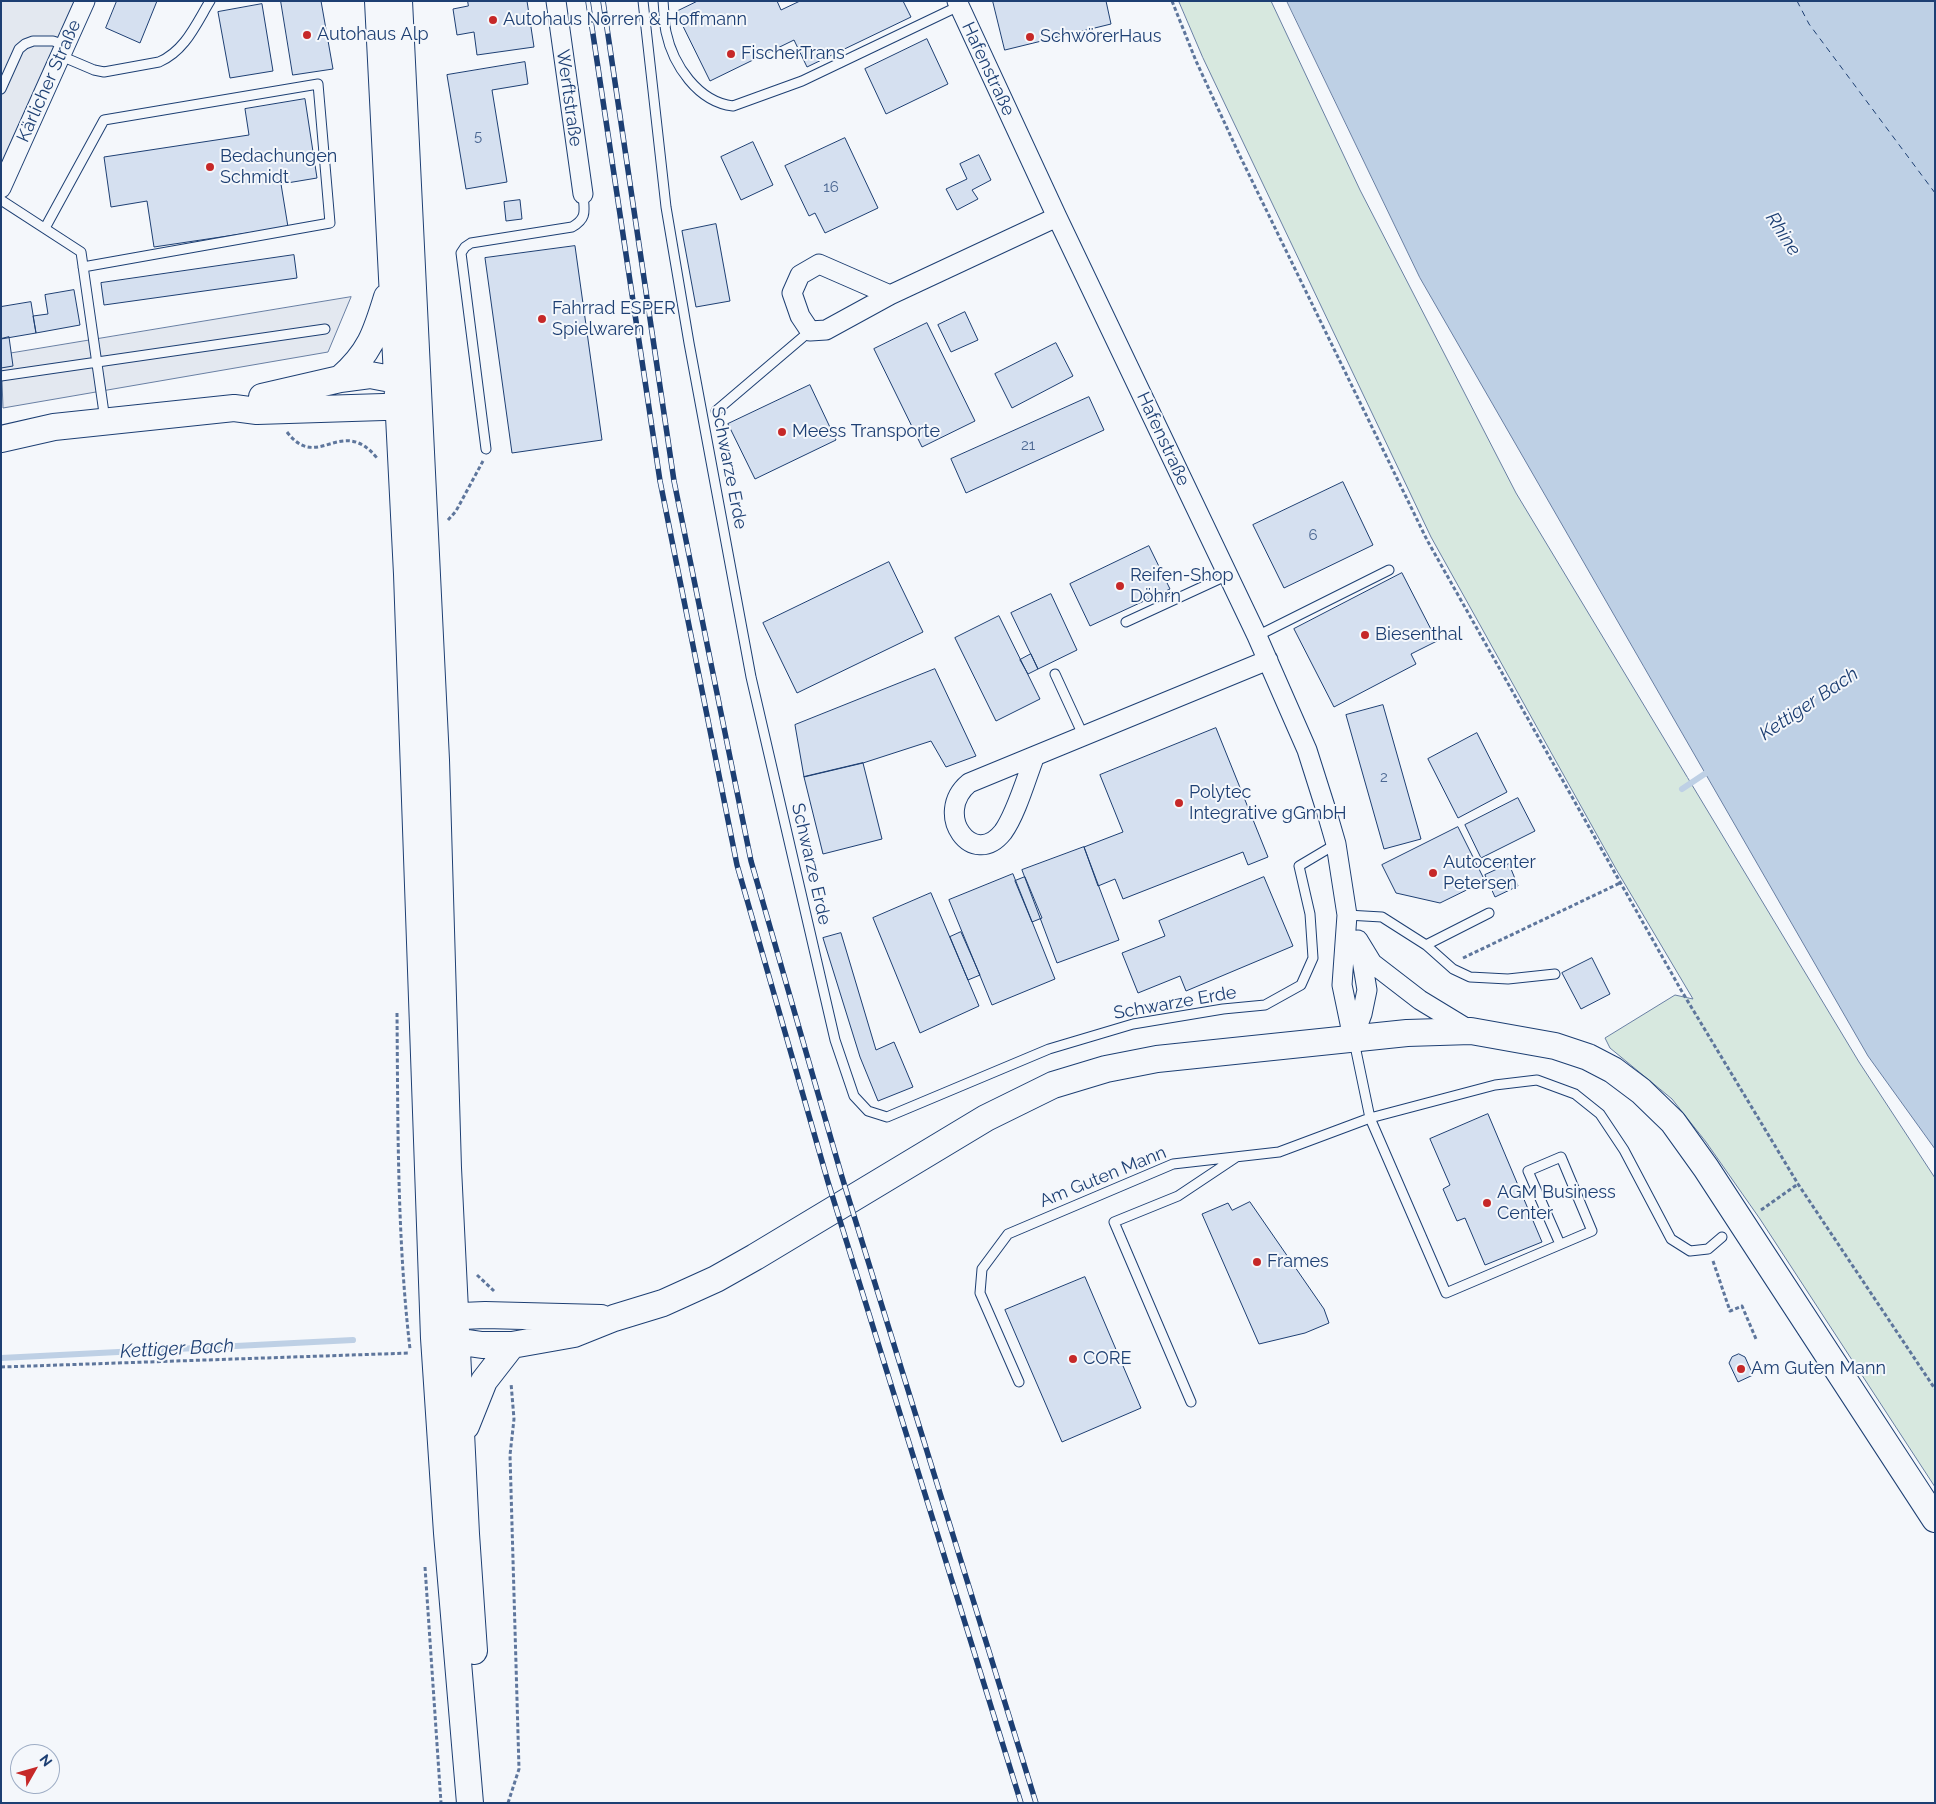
<!DOCTYPE html>
<html>
<head>
<meta charset="utf-8">
<style>
  body { margin:0 }
  #map { position:relative; width:1936px; height:1804px; overflow:hidden; background:#f4f7fb; font-family:Raleway,sans-serif }
  canvas { display:block }
  .frame { position:absolute; inset:0; border:2px solid #1d3f73; pointer-events:none }
  .north { position:absolute; left:10px; top:1744px; width:50px; height:50px; box-sizing:border-box; background:#f4f7fb; border:1px solid #9eadc5; border-radius:50%; rotate:52deg; font-size:14px; font-weight:700; line-height:20px; text-align:center; color:#1d3f73 }
  .north::after { content:''; display:block; margin:auto; width:18px; height:22px; background:#c62828; clip-path:polygon(50% 0,100% 100%,50% 72%,0 100%) }
</style>
</head>
<body>
<div id="map">
<canvas width="1936" height="1804"></canvas>
<div class="frame"></div>
<div class="north">N</div>
</div>
<script>
const c = document.querySelector('canvas').getContext('2d');
c.lineJoin = 'round';
function paint(path, color) { c.fillStyle = color; c.fill(path, 'evenodd'); }
function trace(path, color, width, dash) { c.strokeStyle = color; c.lineWidth = width; c.lineCap = dash ? 'butt' : 'round'; c.setLineDash(dash || []); c.stroke(path); }
function drawText(font, color, halo, rows, align = 'center') {
  c.font = font + ' Raleway,sans-serif'; c.lineWidth = 4; c.setLineDash([]); c.textBaseline = 'middle'; c.strokeStyle = halo; c.fillStyle = color; for (const [text, x, y, turn = 0] of rows) {
    c.save(); c.translate(x, y); c.rotate((+turn || 0) * Math.PI / 180); c.textAlign = isNaN(turn) ? turn : align; if (halo) c.strokeText(text, 0, 0); c.fillText(text, 0, 0); c.restore();
  }
}
const green = new Path2D(`
  M1179,1H1271L1360,190L1516,493L1859,1062L1935,1178V1487L1760,1219L1706,1142L1672,1099L1610,1048L1605,1038L1675,995L1693,999L1616,869L1431,537L1203,58Z`);
const parking = new Path2D(`
  M1,1H74V3L1,165Z
  M351,297L328,352L3,408L1,355Z`);
const water = new Path2D(`
  M1287,1H1935V1149L1868,1056L1420,278Z`);
const stream = new Path2D(`
  M1682,789L1712,769
  M1,1358L353,1340`);
const ferry = new Path2D(`
  M1797,1L1809,24L1935,193`);
const building = new Path2D(`
  M117,1H157L140,43L106,28Z
  M281,1H321L333,69L293,75Z
  M468,1H527L534,47L477,55L474,32L457,35L453,9L468,6Z
  M698,1H777L781,10L800,1H903L911,17L807,67L794,40L710,81L676,12Z
  M993,1H1106L1111,24L1005,50Z
  M262,4L273,71L230,78L218,12Z
  M927,39L948,84L886,114L865,69Z
  M525,62L528,84L492,90L507,182L466,189L447,75Z
  M305,99L317,178L281,184L288,227L154,247L147,201L111,207L104,157L249,135L245,109Z
  M845,138L878,208L825,233L815,213L809,216L785,166Z
  M753,142L773,185L741,200L721,157Z
  M979,155L991,180L972,190L978,199L957,210L946,189L967,179L960,164Z
  M520,200L522,219L506,221L504,202Z
  M716,224L730,301L696,307L682,231Z
  M575,246L602,440L512,453L485,258Z
  M294,255L297,278L104,305L101,283Z
  M74,290L80,325L36,333L33,316L48,314L45,295Z
  M31,302L36,333L1,339V307Z
  M965,312L978,340L951,352L938,325Z
  M927,323L975,421L922,447L874,349Z
  M9,337L13,366L1,368V339Z
  M1056,343L1073,376L1012,408L995,374Z
  M810,385L836,440L755,479L728,424Z
  M1089,397L1104,430L966,493L951,459Z
  M1343,482L1373,545L1284,588L1253,525Z
  M1149,546L1170,589L1090,626L1070,584Z
  M889,562L923,632L797,693L763,623Z
  M1402,573L1437,641L1411,654L1416,664L1334,707L1294,629Z
  M1051,594L1077,650L1038,669L1011,613Z
  M999,616L1040,699L996,721L955,638Z
  M1031,654L1038,669L1028,674L1020,660Z
  M935,669L976,756L946,767L931,741L863,763L804,777L795,725Z
  M1383,705L1421,839L1384,849L1346,715Z
  M1216,728L1268,857L1248,865L1243,852L1123,899L1115,879L1098,886L1084,847L1123,832L1100,775Z
  M1477,733L1507,792L1458,818L1428,759Z
  M863,763L882,839L823,854L804,777Z
  M1518,798L1535,831L1481,858L1465,825Z
  M1458,827L1485,881L1440,903L1396,893L1382,865Z
  M1084,847L1119,940L1057,963L1022,870Z
  M1509,864L1518,886L1495,897L1485,875Z
  M1013,874L1055,979L992,1005L949,900Z
  M1025,877L1042,918L1032,922L1015,881Z
  M1264,877L1293,946L1186,991L1180,976L1138,993L1122,953L1165,936L1159,921Z
  M931,893L979,1006L920,1033L873,918Z
  M961,932L980,975L968,980L950,937Z
  M841,933L876,1050L894,1042L913,1087L878,1101L860,1057L823,938Z
  M1592,958L1610,994L1581,1009L1562,973Z
  M1488,1114L1542,1242L1485,1265L1465,1218L1457,1221L1443,1189L1450,1185L1430,1139Z
  M1250,1202L1324,1309L1329,1323L1305,1333L1259,1344L1202,1214L1228,1203L1232,1210Z
  M1085,1277L1141,1408L1062,1442L1005,1310Z
  M1739,1354L1745,1357L1753,1375L1738,1382L1729,1363L1732,1357Z`);
const path = new Path2D(`
  M1172,1L1196,61L1239,154L1427,540L1681,990L1798,1184L1935,1389
  M287,432C318,473 341,414 377,458
  M448,520L456,511L483,461
  M1463,958L1620,883
  M397,1013C398,1125 397,1237 410,1349
  M1761,1210L1798,1184
  M1713,1261L1730,1311L1742,1306L1756,1339
  M477,1275L494,1291
  M1,1367L410,1353
  M425,1567L441,1803
  M508,1803L519,1769L510,1455L514,1419L511,1383`);
const lane = new Path2D(`
  M643,1L666,207L689,343L751,677L835,1040L854,1096L868,1111L887,1117L1049,1049L1133,1024L1223,1009L1265,1005L1301,985L1313,958L1310,914L1299,866L1336,844
  M663,1C664,11 664,22 666,32C673,65 698,102 733,106L802,81L959,6
  M61,56L94,70L104,72L159,62C185,51 196,24 210,1
  M1,89L19,49L25,44L33,41H53L65,45
  M1,200L81,252L105,420
  M45,228L104,120L318,84L330,223L83,267
  M1,376L325,329
  M716,411L810,331
  M486,449L461,253L465,247L471,243L572,227C588,218 584,210 583,194
  M1126,622L1228,575
  M1257,636L1389,570
  M1055,674L1084,737
  M1347,915L1382,917L1426,945L1453,969L1470,977L1508,979L1555,974
  M1426,945L1489,913
  M1354,1041L1370,1118L1446,1293L1592,1231L1561,1157L1528,1171L1560,1244
  M1019,1382L980,1293L982,1269L1008,1234L1173,1164L1279,1152L1370,1118L1495,1085L1537,1080L1575,1094L1600,1114L1624,1150L1671,1239L1690,1251L1708,1249L1722,1237
  M1191,1402L1114,1222L1178,1196L1235,1158`);
const street = new Path2D(`
  M556,1L583,194
  M957,1L1057,217L1257,636L1307,750L1327,813L1336,844L1347,915L1342,985L1353,1038
  M1,188L85,1
  M890,295L819,264L800,275L792,293L800,316L810,331L826,330L890,295L1057,217
  M1034,758C1026,779 1016,814 1003,832C973,870 932,814 969,783L1268,660
  M1358,940L1372,963L1420,1000L1471,1031
  M1353,1038L1362,1014L1367,990L1360,948`);
const secondary = new Path2D(`
  M378,1L407,574L434,1338L447,1533L470,1803
  M399,1L436,760L448,1168L466,1534L474,1651
  M340,379C370,353 376,333 387,297
  M262,397L340,379L370,375L391,379L408,392
  M1,439L54,427L234,408L257,411L415,406
  M438,1317L485,1315L601,1318
  M434,1338L482,1345H512L574,1334L614,1318L663,1303L716,1279L755,1257L986,1118L1053,1085L1106,1069L1157,1059L1407,1033L1471,1031L1555,1046L1588,1057L1613,1070L1641,1091L1673,1122L1706,1168L1935,1519
  M466,1426L484,1381L512,1345`);
const rail = new Path2D(`
  M588,1L660,481L737,865L828,1182L1021,1803
  M603,1L674,481L751,861L842,1177L1036,1803`);
const markers = [
  [493,20,5,"#c62828"],
  [307,35,5,"#c62828"],
  [1030,37,5,"#c62828"],
  [731,54,5,"#c62828"],
  [210,167,5,"#c62828"],
  [542,319,5,"#c62828"],
  [782,432,5,"#c62828"],
  [1120,586,5,"#c62828"],
  [1365,635,5,"#c62828"],
  [1179,803,5,"#c62828"],
  [1433,873,5,"#c62828"],
  [1487,1203,5,"#c62828"],
  [1257,1262,5,"#c62828"],
  [1073,1359,5,"#c62828"],
  [1741,1369,5,"#c62828"]
];
const numberNames = [
  ["5",478,136],
  ["16",831,187],
  ["21",1028,445],
  ["6",1313,535],
  ["2",1384,777]
];
const poiNames = [
  ["Autohaus Norren & Hoffmann",503,20],
  ["Autohaus Alp",317,35],
  ["SchwörerHaus",1040,37],
  ["FischerTrans",741,54],
  ["Bedachungen",220,157],
  ["Schmidt",220,178],
  ["Fahrrad ESPER",552,309],
  ["Spielwaren",552,330],
  ["Meess Transporte",792,432],
  ["Reifen-Shop",1130,576],
  ["Döhrn",1130,597],
  ["Biesenthal",1375,635],
  ["Polytec",1189,793],
  ["Integrative gGmbH",1189,814],
  ["Autocenter",1443,863],
  ["Petersen",1443,884],
  ["AGM Business",1497,1193],
  ["Center",1497,1214],
  ["Frames",1267,1262],
  ["CORE",1083,1359],
  ["Am Guten Mann",1751,1369]
];
const streetNames = [
  ["Hafenstraße",988,69,65],
  ["Kärlicher Straße",49,81,-66],
  ["Werftstraße",569,98,82],
  ["Hafenstraße",1163,439,65],
  ["Schwarze Erde",729,468,79],
  ["Schwarze Erde",811,864,77],
  ["Schwarze Erde",1175,1003,-10],
  ["Am Guten Mann",1103,1177,-22]
];
const waterNames = [
  ["Rhine",1783,234,57],
  ["Kettiger Bach",1809,704,-34],
  ["Kettiger Bach",177,1349,-3]
];
paint(green, '#d7e8df');
trace(green, '#687fa3', 1);
paint(parking, '#e3e8f0');
trace(parking, '#687fa3', 1);
paint(water, '#bed0e5');
trace(water, '#687fa3', 1);
trace(stream, '#bed0e5', 6);
trace(ferry, '#1d3f73', 1, [6, 5]);
paint(building, '#d5e0f0');
trace(building, '#1d3f73', 1);
trace(lane, '#1d3f73', 11);
trace(street, '#1d3f73', 21);
trace(secondary, '#1d3f73', 28);
trace(path, '#5e769c', 3, [4, 2.5]);
trace(lane, '#f4f7fb', 9);
trace(street, '#f4f7fb', 19);
trace(secondary, '#f4f7fb', 26);
trace(rail, '#1d3f73', 5.5);
trace(rail, '#f4f7fb', 4, [11]);
for (const [x, y, r, color] of markers) { const dot = new Path2D(); dot.arc(x, y, r, 0, 2 * Math.PI); c.fillStyle = color; c.fill(dot); trace(dot, '#f4f7fb', 2); }
drawText('15px', '#4b6792', null, numberNames);
drawText('18px', '#1d3f73', '#f4f7fb', poiNames, 'left');
drawText('18px', '#1d3f73', '#f4f7fb', streetNames);
drawText('italic 19px', '#1d3f73', '#f4f7fb', waterNames);
</script>
</body>
</html>
